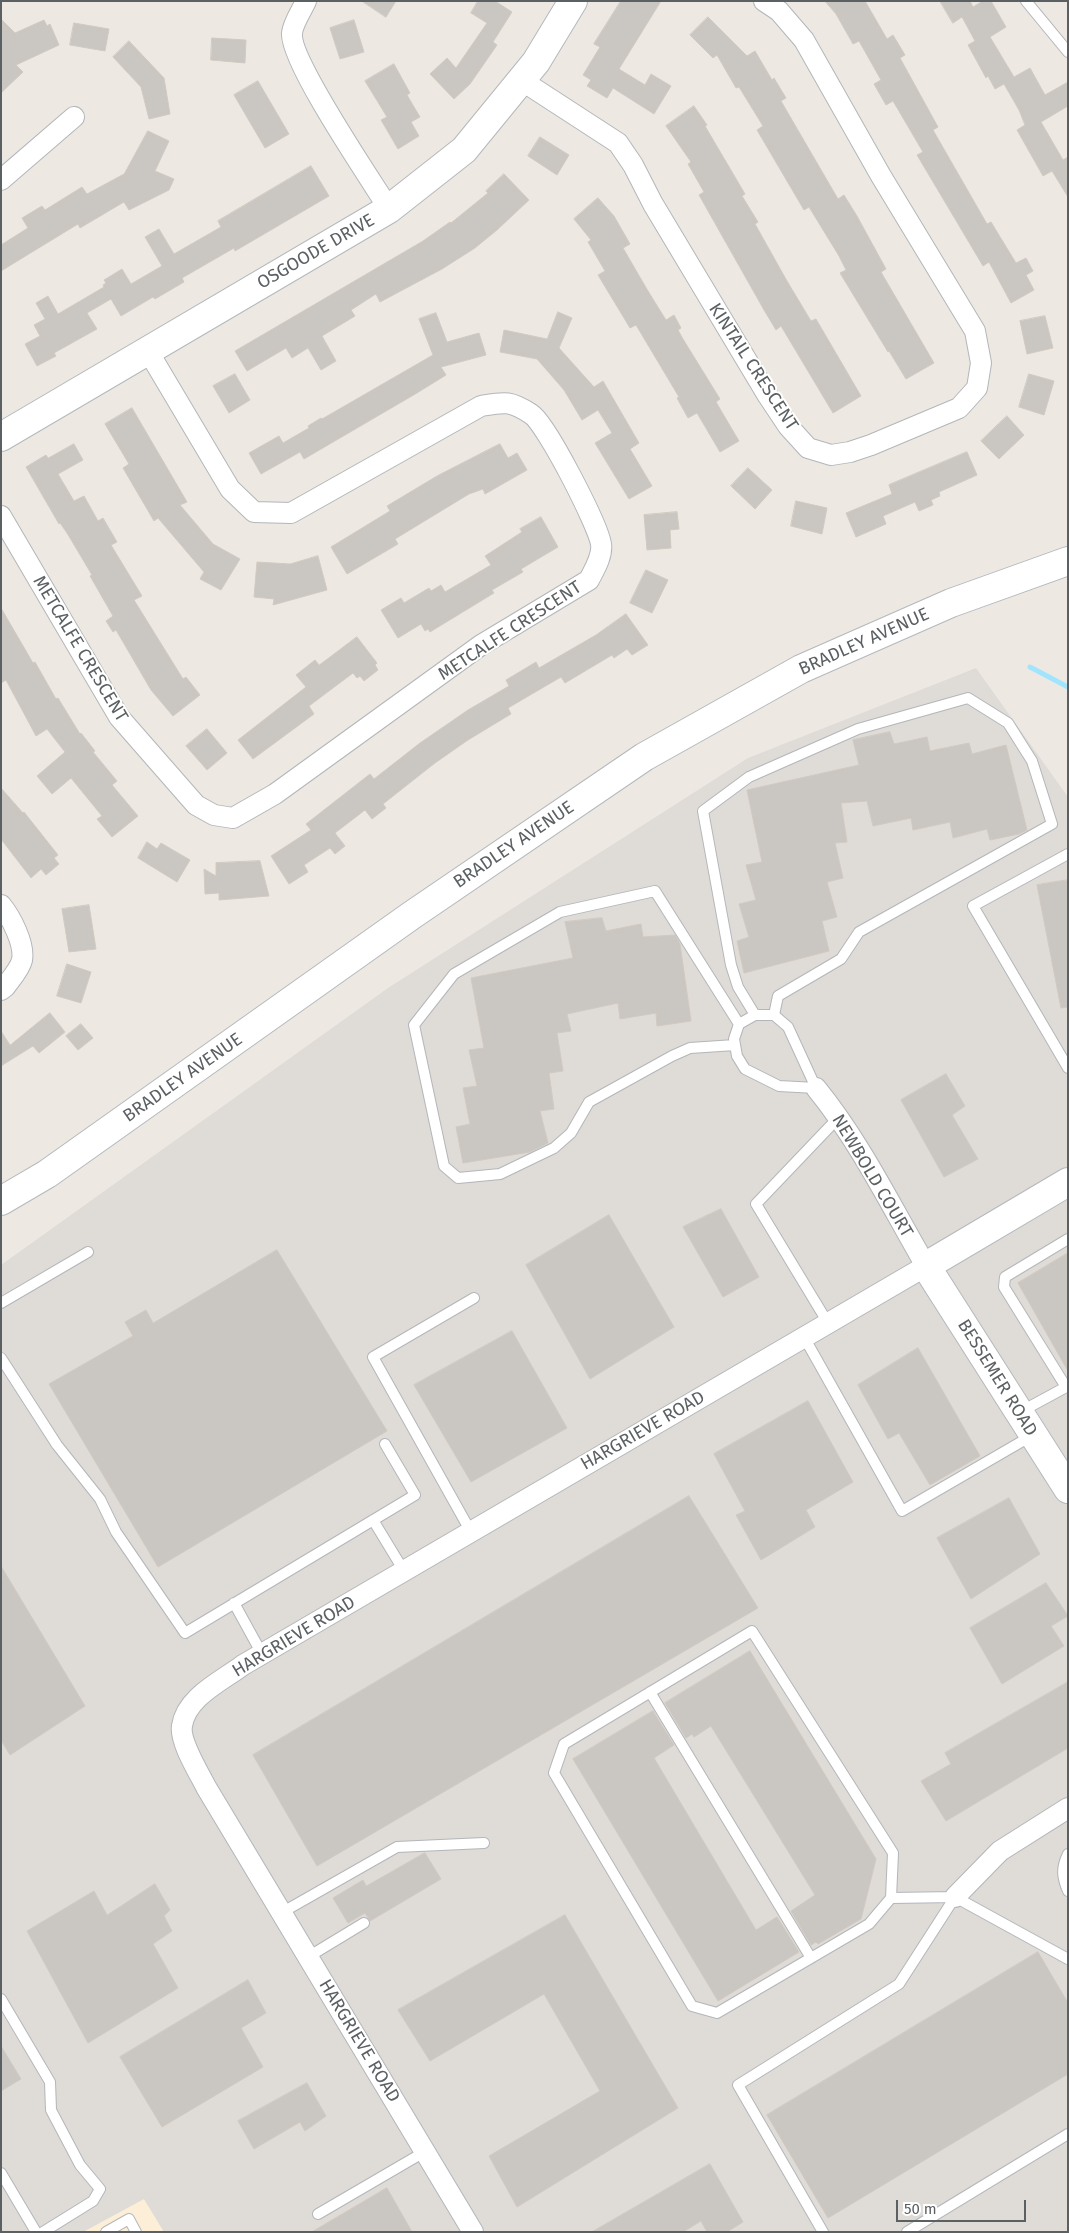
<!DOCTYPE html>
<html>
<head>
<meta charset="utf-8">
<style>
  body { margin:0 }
  #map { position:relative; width:1069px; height:2233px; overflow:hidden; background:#ede9e2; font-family:"Fira Sans",sans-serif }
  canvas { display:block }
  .frame { position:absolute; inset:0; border:2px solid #5b6063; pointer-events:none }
  .scale { position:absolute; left:896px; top:2200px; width:130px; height:22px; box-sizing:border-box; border:2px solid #5b6063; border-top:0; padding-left:6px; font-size:15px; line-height:18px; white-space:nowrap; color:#5b6063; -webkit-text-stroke:4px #fff; paint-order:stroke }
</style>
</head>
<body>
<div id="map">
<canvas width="1069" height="2233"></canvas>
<div class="frame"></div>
<div class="scale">50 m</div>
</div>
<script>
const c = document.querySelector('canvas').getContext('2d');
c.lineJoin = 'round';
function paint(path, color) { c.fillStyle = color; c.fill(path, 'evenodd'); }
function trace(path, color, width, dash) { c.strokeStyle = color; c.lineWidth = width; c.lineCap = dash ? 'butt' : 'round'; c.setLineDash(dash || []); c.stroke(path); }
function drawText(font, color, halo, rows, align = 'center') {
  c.font = font + ' "Fira Sans",sans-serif'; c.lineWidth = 4; c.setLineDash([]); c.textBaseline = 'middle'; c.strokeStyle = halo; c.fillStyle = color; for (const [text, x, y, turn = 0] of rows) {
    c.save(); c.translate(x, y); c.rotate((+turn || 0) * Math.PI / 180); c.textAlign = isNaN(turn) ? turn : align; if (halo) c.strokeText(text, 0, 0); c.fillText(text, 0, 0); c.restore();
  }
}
const commercial = new Path2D(`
  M144,2199L164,2232H83Z`);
const industrial = new Path2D(`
  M976,668L1068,797V2232H164L144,2199L83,2232H1V1265L388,988L748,758Z`);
const stream = new Path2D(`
  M1030,667L1068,687`);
const building = new Path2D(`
  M362,1H396L386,17Z
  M478,1H495L512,12L493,42L497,45L470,84L454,99L430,74L447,58L456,68L487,23L471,13Z
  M621,1H661L619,69L645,85L651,74L671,86L654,114L613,88L607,98L587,86L591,80L583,75L600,47L594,44Z
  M825,1H865L887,39L893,35L905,55L900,58L938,127L933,130L987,224L991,222L1016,263L1026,258L1033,271L1026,275L1034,290L1011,303L989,262L983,266L917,155L923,152L893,101L886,105L874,84L881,80L859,41L853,44L836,14Z
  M940,1H970L973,7L983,1H991L1006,27L990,37L1014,77L1030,68L1045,95L1068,82V106L1041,122L1063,160L1068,157V197L1052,171L1043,176L1017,130L1025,125L1019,110L1004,84L995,89L988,76L986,78L968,45L975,41L962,17L953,23Z
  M708,17L747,56L755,51L772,80L774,78L786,98L781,101L838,199L844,195L857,216L886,269L881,272L934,363L906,379L889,351L888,352L840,273L846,270L839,256L809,207L804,210L757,130L763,126L739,87L736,88L717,55L713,58L690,35Z
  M1,19L15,33L44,20L47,26L50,24L59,45L16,65L23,72L1,93Z
  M354,20L364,52L340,59L330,28Z
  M74,23L109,29L105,51L70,45Z
  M212,38L246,40L245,63L211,60Z
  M129,41L164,78L170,114L149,119L141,87L113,57Z
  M394,64L410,93L407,95L420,117L411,122L419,136L398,149L381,120L387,117L365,81Z
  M258,81L289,134L265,148L234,95Z
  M694,106L707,125L705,126L745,194L742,196L758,222L755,224L787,281L811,321L816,319L861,396L833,413L781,326L776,330L764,310L699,195L704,192L688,164L691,162L666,126Z
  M148,131L169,141L155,171L174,179L169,190L129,210L124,202L80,228L78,224L1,271V245L28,228L22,218L42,206L45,210L82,187L87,194L124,174Z
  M540,137L569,155L557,175L528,156Z
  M311,166L329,196L235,251L234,248L182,278L184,282L155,299L153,297L121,316L111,299L87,313L97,329L54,353L56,356L37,366L25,344L40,336L34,325L45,319L36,303L48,296L58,314L104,287L103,285L106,283L104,280L122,269L131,284L162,266L145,237L159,229L174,254L221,227L218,221Z
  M504,174L529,200L497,230L475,248L442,269L380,302L376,294L351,310L355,316L322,336L336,361L321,370L308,348L292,358L286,348L247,371L235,351L423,241L450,222L451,223L488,193L486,191Z
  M598,198L614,216L630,244L623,248L648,291L666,320L674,315L681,328L678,330L683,339L720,399L716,402L739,441L720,452L697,413L688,418L677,398L679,397L636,325L630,328L598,275L605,271L588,242L591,240L574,219Z
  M558,312L572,318L559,348L594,387L603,381L639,443L630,449L652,486L629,499L595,443L612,433L598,410L582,420L564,390L537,359L500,352L504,330L547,339Z
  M436,313L447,342L479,333L486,355L441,367L446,375L417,393L304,459L300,452L261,474L249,453L279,436L283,443L309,428L308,426L321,418L322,419L433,355L419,319Z
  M1045,316L1053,348L1027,354L1020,321Z
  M235,374L250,400L229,413L213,386Z
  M1029,374L1054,381L1044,415L1019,407Z
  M132,408L187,502L180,505L213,544L240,559L221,590L200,579L204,572L158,518L154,521L123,468L129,464L105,424Z
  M1007,416L1024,435L999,459L981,441Z
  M74,444L83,460L58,474L74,501L84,496L98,521L103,518L117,542L111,545L142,596L134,600L183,679L186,677L200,695L173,716L151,690L116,630L113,632L106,621L113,616L90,576L92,575L67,533L60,523L59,524L26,467L46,455L48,458Z
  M500,444L508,458L517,453L527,470L485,494L483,489L469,494L395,539L398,544L347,574L331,547L390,511L387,506L437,476Z
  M967,452L977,475L939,492L940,496L931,500L933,505L919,511L915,502L883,516L886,524L856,537L846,513L892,494L889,485Z
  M748,468L772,490L755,509L731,486Z
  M796,501L827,508L822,534L791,526Z
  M677,512L679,529L670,530L671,548L647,550L644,515Z
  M541,517L558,547L521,569L523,572L492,590L494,593L430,632L428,629L425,631L421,624L398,638L381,610L401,598L404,603L429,588L431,591L441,585L445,592L491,565L485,556L522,532L520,529Z
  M318,556L327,590L273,605L274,599L254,597L257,562L290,564Z
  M646,570L668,580L652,613L630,603Z
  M1,608L33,663L35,662L56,699L58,698L80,734L81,733L95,751L93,752L117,781L112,785L138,816L112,837L97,819L102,816L71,778L52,794L37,776L65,752L47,729L36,736L6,680L1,683Z
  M626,614L648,645L632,655L627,649L614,658L612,655L565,683L561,677L508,708L511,714L468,740L435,763L383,804L386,808L372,819L365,810L335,833L345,846L335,854L330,848L304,865L308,872L289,884L271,856L311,830L306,824L370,774L374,779L420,743L468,710L509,686L506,680L536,662L539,668L596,635Z
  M357,637L377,663L375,665L378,670L364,681L360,676L357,678L353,673L309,706L314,714L253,759L238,740L306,687L296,675L315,660L319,665Z
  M207,729L227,753L207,770L186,746Z
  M890,732L894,744L927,737L930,751L969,743L972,754L1006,745L1027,830L1019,834L990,840L987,829L953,838L950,822L913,830L911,818L873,826L867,801L841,803L847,842L835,843L843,878L827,882L837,917L822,921L829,951L744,973L737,941L749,937L739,904L756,900L746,865L762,862L747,790L859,765L853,740Z
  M1,788L23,813L24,812L58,855L54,858L59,864L46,875L41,869L31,878L1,839Z
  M147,842L157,849L161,843L190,860L177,882L138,858Z
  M260,861L269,896L219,900V893L205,894L204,869L216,876V863Z
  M1068,880V1007L1061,1008L1037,885Z
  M89,905L96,949L69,952L62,909Z
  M602,918L606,931L641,924L643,937L675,935L680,944L691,1021L657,1026L656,1013L620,1019L618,1003L567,1014L571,1031L557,1033L563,1071L549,1073L554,1109L540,1111L548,1143L530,1152L463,1163L456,1127L470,1124L463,1088L477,1086L469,1050L484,1048L471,978L573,958L565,922Z
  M67,964L91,972L81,1003L57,996Z
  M50,1013L65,1032L39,1053L33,1046L1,1066V1031L10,1045Z
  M81,1024L93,1038L78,1050L66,1036Z
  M946,1074L965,1106L952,1115L978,1159L944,1177L901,1100Z
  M721,1209L759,1277L723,1297L683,1227Z
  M609,1215L674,1327L590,1379L526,1265Z
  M277,1250L387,1431L158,1567L49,1384L133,1336L125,1322L146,1310L153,1323Z
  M1068,1253V1371L1018,1283Z
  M512,1331L567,1428L471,1482L414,1385Z
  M918,1348L980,1456L930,1485L899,1433L888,1439L858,1385Z
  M808,1401L853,1482L806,1510L815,1527L761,1560L736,1515L745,1511L714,1454Z
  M689,1496L758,1608L317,1866L253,1755Z
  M1009,1498L1040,1554L971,1599L937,1538Z
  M1,1566L85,1706L10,1755L1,1740Z
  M1046,1583L1068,1616L1051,1626L1064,1646L1002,1684L970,1628Z
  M750,1651L876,1859L861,1919L818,1944L816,1942L811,1945L791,1911L815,1895L711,1726L694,1737L692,1734L686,1738L665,1703Z
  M1068,1682V1748L946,1821L921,1781L951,1764L945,1753Z
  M653,1711L674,1745L654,1758L756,1930L777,1917L799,1952L718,2001L573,1759Z
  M425,1853L441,1879L370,1921L365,1913L348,1923L333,1898L363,1880L366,1886Z
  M155,1884L170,1910L164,1916L172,1931L153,1944L178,1988L88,2043L27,1931L94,1891L107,1915Z
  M565,1915L678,2108L517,2207L489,2156L600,2091L544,1994L430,2061L398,2010Z
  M1038,1952L1068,2003V2074L828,2218L767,2115Z
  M248,1980L266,2013L241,2028L263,2067L162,2127L120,2057Z
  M1,2046L21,2079L1,2091Z
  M307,2083L326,2116L305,2131L300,2122L254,2149L238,2121Z
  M710,2164L743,2222L727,2232H707L701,2221L683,2232H592Z
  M387,2188L412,2232H312Z`);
const lane = new Path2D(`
  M1026,1L1068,52
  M1068,854L973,906L1068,1068
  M755,1015L738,987L731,965L703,811L749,777L858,729L968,698L1008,723L1032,761L1052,824L859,932L841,959L778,996L774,1015
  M755,1015H774L788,1027L816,1088L779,1086L745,1069L737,1056L734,1039L739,1024Z
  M735,1045L690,1048L672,1056L589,1102L571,1133L554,1148L500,1174L458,1178L444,1166L414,1025L454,974L560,912L655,891L739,1024
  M1,1303L88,1252
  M828,1323L756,1204L838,1118
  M804,1337L902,1511L1033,1435
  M1,1358L57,1445L100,1499L116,1532L185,1633L415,1495L385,1444
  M1066,1387L1004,1287L1005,1277L1068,1239
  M1020,1412L1068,1386
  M373,1520L404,1571
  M471,1532L373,1357L474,1298
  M234,1603L262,1654
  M650,1692L811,1958
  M1068,1854C1061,1868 1062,1877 1068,1891
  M891,1898L893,1853L752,1631L564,1744L554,1773L692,2006L717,2013L869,1924L891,1898L955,1897L1068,1959
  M281,1913L397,1847L484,1843
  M308,1957L364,1923
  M1,1999L50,2082L51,2110L80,2165L100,2189L93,2201L43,2232
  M1,2173L36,2232
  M318,2214L426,2151
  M106,2232L129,2219L136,2232
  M823,2232L738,2085L899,1984L955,1897
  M907,2232L1068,2134`);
const street = new Path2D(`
  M306,1C302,10 293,23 292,33C289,60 371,180 389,209
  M521,80L618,143L633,165L653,204L768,396L788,426L808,448L831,455L850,452L871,445L959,408L977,388L981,363L975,331L881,176L804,40L779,11L764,1
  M1,180L74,117
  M1,516L119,717L196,805L214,815L233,818L275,794L481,645L589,580C594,570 603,556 601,544C598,525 546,423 531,414C510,400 504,402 481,406L291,513L254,512L230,489L148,351
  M1,905C11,917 25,944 22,960C20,969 10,980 5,987L1,990
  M955,1897L1000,1851L1068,1808
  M473,2232L206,1787C199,1773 179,1741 182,1726C186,1697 222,1681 243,1665L926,1266C891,1206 860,1142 816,1088`);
const secondary = new Path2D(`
  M1,437L389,209L464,150L536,62L573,1
  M1068,1182L926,1266L1068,1489
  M1,1201L47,1174L412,915L644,757L801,669L951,603L1068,561`);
const streetNames = [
  ["OSGOODE DRIVE",316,252,-30],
  ["KINTAIL CRESCENT",753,367,57],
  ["METCALFE CRESCENT",510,631,-33],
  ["BRADLEY AVENUE",864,642,-24],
  ["METCALFE CRESCENT",80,649,59],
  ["BRADLEY AVENUE",514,845,-34],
  ["BRADLEY AVENUE",183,1078,-35],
  ["NEWBOLD COURT",872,1176,59],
  ["BESSEMER ROAD",997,1378,58],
  ["HARGRIEVE ROAD",643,1431,-30],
  ["HARGRIEVE ROAD",294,1637,-31],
  ["HARGRIEVE ROAD",359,2041,59]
];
paint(commercial, '#fdefd7');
paint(industrial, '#dfdbd7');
trace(stream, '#a1e4fe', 5);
paint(building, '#cac6c1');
trace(building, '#d2cac1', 1);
trace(lane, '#b3b6ba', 12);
trace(street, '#b3b6ba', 22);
trace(secondary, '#b4b8bd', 30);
trace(lane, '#fff', 10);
trace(street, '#fff', 20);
trace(secondary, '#fff', 28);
drawText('18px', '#5b6063', '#fff', streetNames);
</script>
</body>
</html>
